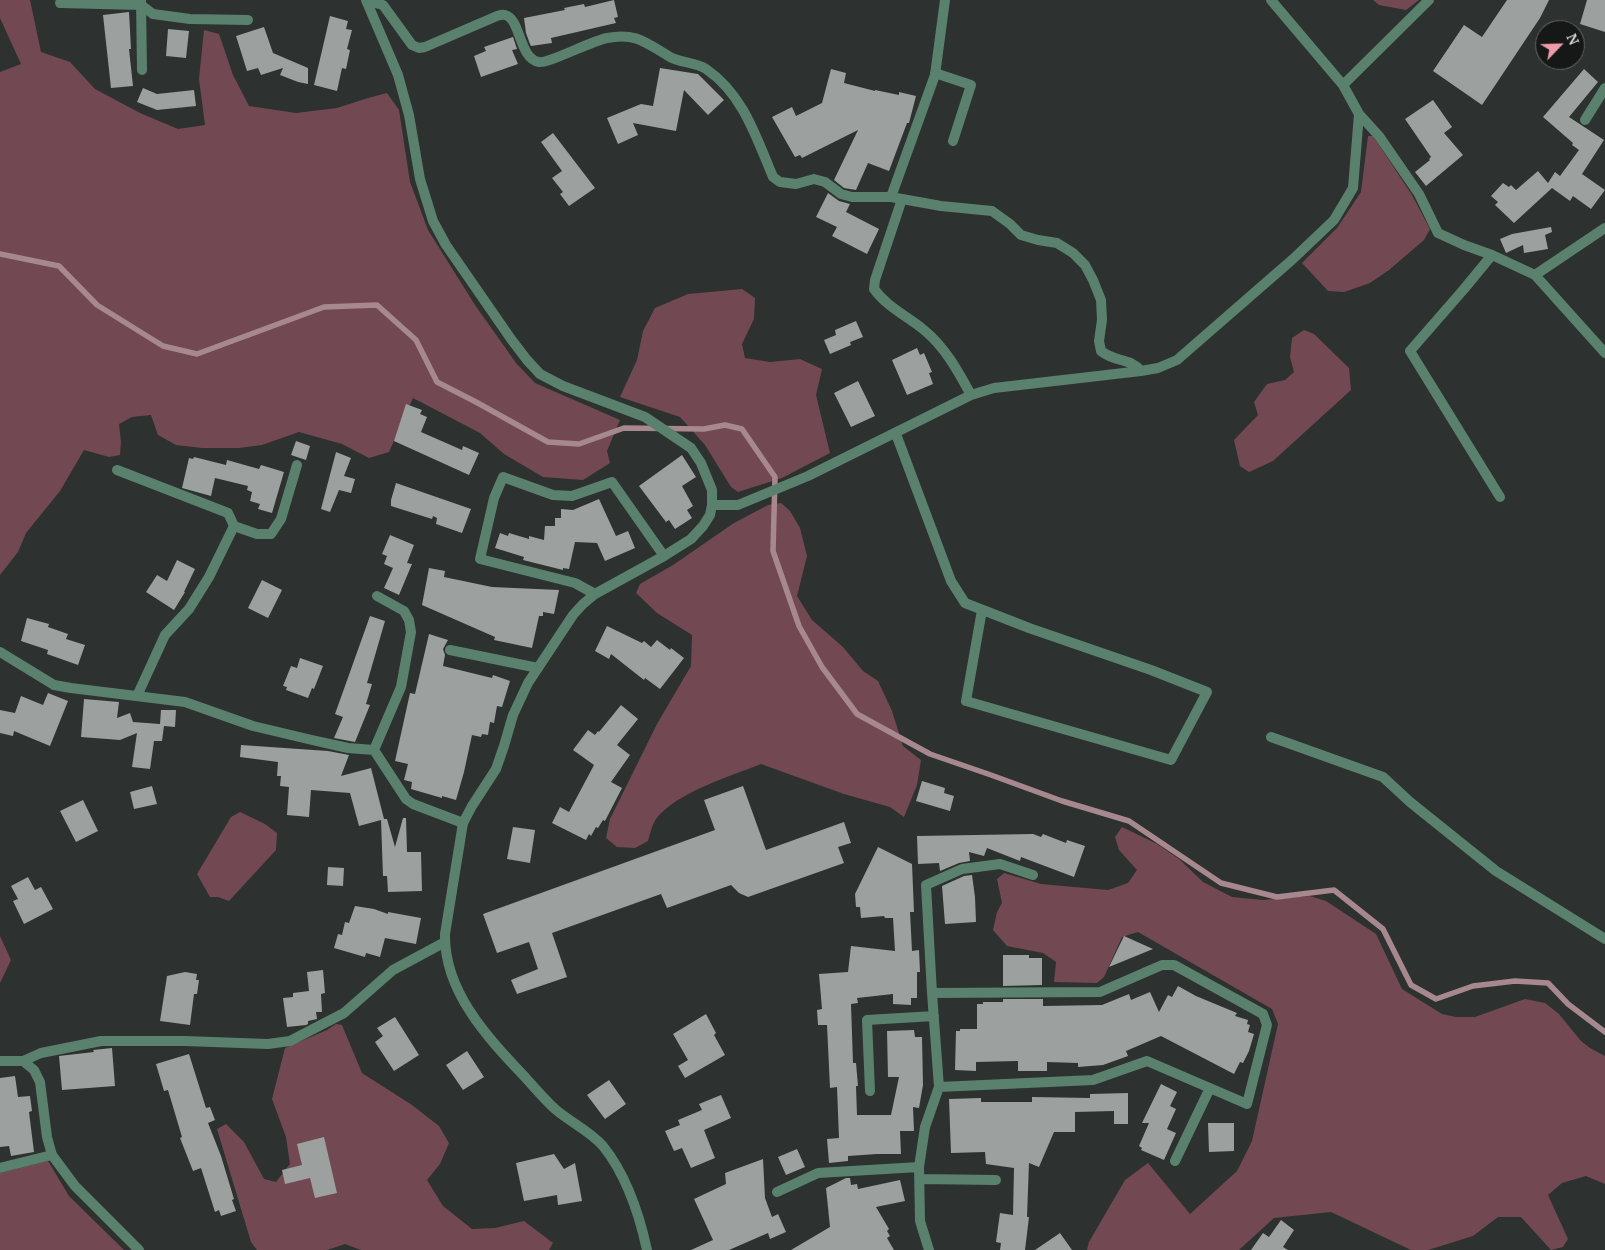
<!DOCTYPE html>
<html>
<head>
<meta charset="utf-8">
<style>
  body { margin:0 }
  #map { position:relative; width:1605px; height:1250px; overflow:hidden; background:#2d312f; font-family:"PT Serif",serif }
  canvas { display:block }
  .north { position:absolute; left:1535px; top:20px; width:50px; height:50px; box-sizing:border-box; background:#161817; border:1px solid #636564; border-radius:50%; rotate:66deg; font-size:14px; font-weight:700; line-height:20px; text-align:center; color:#d6d9d7 }
  .north::after { content:''; display:block; margin:auto; width:18px; height:22px; background:#f29aad; clip-path:polygon(50% 0,100% 100%,50% 72%,0 100%) }
</style>
</head>
<body>
<div id="map">
<canvas width="1605" height="1250"></canvas>
<div class="north">N</div>
</div>
<script>
const c = document.querySelector('canvas').getContext('2d');
c.lineJoin = 'round';
function paint(path, color) { c.fillStyle = color; c.fill(path, 'evenodd'); }
function trace(path, color, width, dash) { c.strokeStyle = color; c.lineWidth = width; c.lineCap = dash ? 'butt' : 'round'; c.setLineDash(dash || []); c.stroke(path); }
const green = new Path2D(`
  M0,0H30L41,52L70,62L95,89L140,113L178,129L205,125L199,79L204,30L219,34L233,75L249,106L296,113L337,108L368,98L387,93L399,110L410,182L428,230L475,305L516,363L535,383L620,420L607,451L610,463L583,480L543,477L504,454L480,433L413,398L389,452L369,458L342,444L299,432L262,445L239,448H202L176,445L158,435L151,415L132,417L119,424L121,442L120,455L109,457L84,450L60,491L26,533L18,552L0,575V72L21,64L0,18Z
  M1373,0H1419L1406,10L1379,5Z
  M1368,136H1373L1412,195L1430,229L1424,240L1389,270L1370,283L1344,292L1328,291L1302,263L1337,228L1361,192Z
  M742,289L755,298L754,319L742,344L745,358L770,362L800,359L822,369L816,395L830,453L782,478L738,492L731,487L705,445L680,417L620,397L637,360L643,331L655,308L688,294Z
  M1304,330L1314,334L1349,368L1351,390L1273,461L1249,472L1240,466L1234,440L1258,415L1254,402L1267,384L1285,380L1294,372L1290,357L1292,338Z
  M781,503L790,511L800,528L807,556L797,596L812,620L843,647L863,671L878,681L892,711L903,746L921,760L917,785L904,817L890,807L844,794L761,764C729,777 677,792 656,819C652,825 650,834 648,841L635,848L617,847L606,838L610,819L657,724L691,666L692,635L657,613L636,593L640,584L673,565L734,523L768,505Z
  M240,812L265,824L277,833L276,850L229,901L218,897H210L197,874L231,817Z
  M1122,827L1157,844L1179,859L1203,882L1232,897L1263,900L1310,896L1326,901L1376,934L1402,989L1442,1014L1456,1017H1475L1525,999L1545,1003L1559,1014L1581,1041L1590,1048L1605,1056V1184L1586,1176L1562,1183L1548,1195L1568,1239L1563,1247L1551,1250L1521,1217H1498L1473,1236L1428,1250H1411L1331,1212L1274,1218L1239,1250H1087L1089,1242L1125,1180L1148,1163L1190,1214L1237,1171L1252,1141L1278,1024L1272,1009L1138,932L1122,937L1104,977L1097,983L1054,982L1056,962L1043,953L1007,946L993,930L997,912L1002,903L997,879L1004,873L1041,884L1108,890L1128,883L1137,870L1119,850L1115,837Z
  M0,936L11,960L0,983Z
  M336,1024L342,1025L362,1073L412,1105L439,1126L449,1143L440,1164L427,1180L443,1206L472,1229L495,1228L524,1221L553,1243L549,1250H361L345,1244L327,1250H257L251,1242L217,1129L226,1124L244,1142L264,1179L276,1182L290,1164L286,1137L272,1099L285,1048L327,1030Z
  M48,1161L69,1196L124,1250H0V1173Z`);
const stream = new Path2D(`
  M0,254L59,266L97,305L163,346L197,354L324,307L377,305L416,340L437,382L476,402L548,442L579,444L624,428L704,429L725,425L742,429L775,477L773,551L799,626L822,667L857,714L930,754L991,775L1062,801L1129,821L1221,883L1277,897L1334,890L1383,929L1411,985L1436,999L1473,986L1515,981L1548,983L1568,1004L1605,1032`);
const building = new Path2D(`
  M614,0L618,17L614,18L616,23L551,38L552,43L531,46L530,44L526,33L524,18L565,10L564,8L584,4L585,7Z
  M1507,0H1549L1540,18L1482,105L1433,71L1464,25L1482,37Z
  M1587,0H1605V32L1580,24Z
  M129,12L131,49H129L133,86L111,88L103,15Z
  M330,16L348,21L346,29L352,30L347,49L350,50L346,69L342,68L337,91L314,85Z
  M264,27L273,53L308,68V84L298,82L280,75L283,68L261,75L258,68L247,71L236,36Z
  M168,29L189,31L186,58L166,56Z
  M513,37L517,49L512,50L518,64L481,77L474,56L486,51L484,47Z
  M660,68L698,74L724,100L708,115L684,90L676,131L633,123L638,135L618,144L607,118L641,104L653,106Z
  M831,69L846,73L844,83L875,91V90L899,95V92L916,96L909,123H907L889,171L868,163L856,190L844,188L834,180L858,130L802,158L800,155L795,157L772,117L792,107L796,116L822,103Z
  M1584,69L1598,82L1569,117L1604,140L1582,174L1605,190L1591,209L1573,196L1570,201L1552,188L1514,223L1495,205L1498,202L1491,196L1503,183L1509,187L1511,185L1516,190L1538,171L1548,183L1555,172L1560,176L1579,150L1572,145L1573,143L1543,117Z
  M143,88L157,94L194,90L196,106L157,110L137,102Z
  M1433,100L1452,127L1444,133L1463,155L1426,186L1415,172L1430,160L1429,159L1431,157L1405,119Z
  M553,133L595,188L569,206L560,194L563,192L552,178L562,171L541,142Z
  M828,193L839,201L850,204L846,212L879,229L867,254L832,236L837,227L816,217Z
  M1551,227L1552,232L1545,235L1548,249L1524,253L1523,245L1506,253L1500,239L1512,234Z
  M856,321L863,337L850,342L851,345L830,354L824,340L836,335L835,330Z
  M917,348L920,355L924,353L932,372L929,373L933,384L907,395L892,360Z
  M858,381L875,416L851,427L834,393Z
  M406,404L422,410L420,414L427,417L421,432L462,450L463,446L479,453L469,475L394,441Z
  M296,441L310,446L306,460L291,455Z
  M336,452L351,458L344,476L355,479L351,493L339,490L330,512L321,509Z
  M682,455L696,477L682,486L693,506L687,510L692,518L675,529L669,520L666,522L639,486Z
  M194,457L226,465L227,460L259,469L261,465L284,472L272,513L258,509L260,504L250,501L252,492L247,490L248,486L215,478L211,496L182,488L189,458L193,459Z
  M396,483L471,509L462,533L436,524L437,518L433,516L432,519L391,506V500Z
  M599,499L616,536L628,531L635,548L605,561L597,543L575,542L569,569L563,568V570L523,560L524,557L495,548L500,533L508,536L509,533L529,539V536L544,540L545,526H555V518H561V509L573,510Z
  M390,535L414,545L407,563L412,564L399,595L384,588L393,568L384,564L387,556L382,554Z
  M177,560L195,569L184,592H185L174,610L146,592L157,575L167,581Z
  M429,568L445,571L444,577L492,587L559,590L554,614L543,612V616H539L532,648L494,640L495,637L422,605Z
  M262,580L282,590L268,618L248,608Z
  M370,616L385,621L367,683L372,684L366,704L370,705L355,742L334,738L343,717L335,714Z
  M27,618L49,624L48,627L68,634L66,639L85,645L78,665L47,654L48,650L21,641Z
  M607,626L642,643L644,641L651,647L657,640L670,650L671,648L684,658L660,689L645,678L644,680L611,654L609,659L595,651Z
  M429,634L448,640L443,649L445,655L443,666L492,678L493,675L510,681L502,707L497,706L494,723L490,722L488,735L482,734L481,737L472,735L464,772L456,800L442,796V798L411,789L412,782L404,780L408,764L395,761L410,693L415,694Z
  M300,658L323,666L314,689L312,688L308,698L286,690L287,687L283,686L291,666L297,668Z
  M48,693L68,701L50,746L14,731L13,736L0,733V710L15,713L21,696L43,705Z
  M84,699L119,702L117,718L130,713L133,722L160,724L161,710H176L175,727L164,726L162,741H154L150,769L132,767L137,733L120,740L81,737Z
  M621,705L638,719L617,745L630,755L611,782L622,788L605,821L603,820L598,828L596,827L591,836L589,834L586,840L552,823L560,807L569,812L594,765L573,750L588,730L595,735L598,731L599,732Z
  M241,745L328,751L349,755L341,776L371,768L384,819H387L395,847L403,818H406L407,852H421L422,891L388,892L387,876H383L381,820L359,826L350,793L311,790L309,817L287,815L289,787L280,786L281,776H277L278,762L240,757Z
  M922,781L945,788L944,793L954,796L950,811L916,801Z
  M152,786L157,804L134,809L130,792Z
  M743,786L766,850L844,822L851,843L838,847L844,863L748,897L739,893L731,885L667,908L661,894L552,933L567,977L517,994L511,980L538,969L529,942L497,953L483,914L715,830L704,800Z
  M83,800L98,831L76,842L60,811Z
  M513,827L535,830L530,863L507,859Z
  M1033,834L1041,837L1043,834L1066,843L1067,840L1085,846L1074,877L1021,857L1020,861L987,848L984,856L969,852L970,861L959,863L940,871L939,863L918,864L917,836Z
  M878,847L912,864L914,912H910L912,951L919,950L920,972H917V998H911V1005L893,1004V994L857,998L858,1003L851,1004L853,1063H856L858,1086H856L857,1115H891L899,1077H888L887,1031L914,1030L915,1037H922L923,1085L919,1108L913,1107L914,1131H900L901,1154H877L848,1156V1161L829,1163L827,1139L839,1138L837,1087L830,1088L827,1025H818L817,1010L822,1009L819,974L848,972L851,946L895,951L893,918H885L884,916L861,918L860,907H856L855,894Z
  M328,867L344,868L343,886L327,885Z
  M972,875L975,897L976,922L945,924L942,886L964,876Z
  M28,877L35,890L41,887L53,909L24,924L13,901L18,899L11,886Z
  M355,906L374,909L388,914V912L421,918L416,944L385,938L380,957L366,953L365,957L334,948L338,934L342,935L345,922L349,923Z
  M1124,936L1153,949L1109,967Z
  M1003,955H1029V958H1042V985L1003,986Z
  M323,970L325,993L321,994L322,1012H316L317,1019L308,1021V1024L306,1025L287,1027L283,998L293,997V993L309,991L307,972Z
  M185,972L197,974L196,980H199L197,994H194L190,1025L160,1021L167,976Z
  M1178,986L1196,996L1237,1013L1235,1016L1248,1020L1247,1024L1250,1025L1248,1032L1254,1034L1249,1051L1243,1063L1240,1062L1234,1074L1161,1036L1126,1051L1128,1056L1103,1065L1078,1067V1063L1047,1062V1071H1018V1061L976,1062V1071L955,1070L956,1031H960V1029H977V1004H983V1002H1003V999H1043V1006L1102,1005L1129,994L1131,1000L1150,992L1159,1012L1168,995L1172,997Z
  M706,1014L716,1033L714,1035L725,1055L685,1078L678,1066L688,1060L673,1034Z
  M395,1017L419,1055L394,1071L375,1042L383,1036L377,1028Z
  M112,1048L115,1086L62,1090L59,1056L94,1052L93,1050Z
  M467,1051L484,1077L463,1090L446,1065Z
  M189,1054L206,1108L210,1107L215,1120L208,1123L221,1156L234,1199L232,1200L236,1211L221,1216L219,1210L215,1212L201,1168L193,1171L180,1138L182,1137L168,1090L164,1091L156,1064Z
  M15,1076L18,1097L30,1096L32,1111L29,1112L34,1152L11,1156L9,1146L0,1147V1078Z
  M609,1080L626,1104L605,1119L587,1095Z
  M1161,1084L1177,1092L1170,1106L1176,1109L1167,1129L1176,1133L1164,1160L1141,1150L1142,1148L1139,1146L1149,1123H1142Z
  M1128,1093V1124H1114V1111L1075,1112V1132H1054L1039,1167L1029,1163L1027,1217H1029L1025,1250H1000L1001,1243L996,1242L1000,1213L1013,1215L1014,1168L986,1164L985,1152L951,1153L949,1099L981,1098V1102H1032V1097L1090,1098V1094Z
  M721,1095L731,1118L704,1130L715,1158L691,1168L682,1148L674,1151L665,1131L680,1125L678,1120L702,1110L699,1104Z
  M1208,1123H1234V1151L1209,1152Z
  M324,1137L337,1193L315,1198L310,1178L285,1184L282,1170L302,1165L297,1144Z
  M797,1149L805,1167L786,1175L778,1157Z
  M554,1154L564,1169L575,1163L582,1201L558,1205L557,1195L524,1201L516,1163Z
  M763,1159L765,1198L772,1217L778,1214L786,1232L770,1239L768,1233L729,1250H691L713,1240L694,1199L726,1184L725,1173Z
  M846,1178H850L851,1185L857,1184L858,1189L900,1180L905,1201L876,1207L889,1229L887,1231L890,1236L887,1238L894,1250H791L830,1227L826,1188Z
  M1281,1220L1294,1230L1283,1247L1288,1250H1251L1263,1233L1269,1237Z
  M1060,1233L1072,1250H1035Z`);
const minor = new Path2D(`
  M1271,0L1343,85L1359,114L1379,136L1419,194L1438,233L1464,245L1492,255L1535,275L1605,353
  M141,1L142,70
  M367,1L383,5L412,45L419,48L425,47L497,16C500,15 502,14 505,15C521,19 519,59 539,62C548,64 591,41 607,38C636,32 646,43 670,57C681,63 696,62 706,69C743,94 756,137 773,177L780,182L796,184L814,179L825,182L841,194L852,197H891L935,75L945,0
  M60,3L141,5L153,14L190,19L248,20
  M935,73L971,85L953,141
  M1343,85L1429,0
  M1585,120L1605,88
  M891,197L941,206L992,211L1010,224L1021,235L1038,240L1057,243L1073,253L1085,265L1093,280L1101,300L1102,320L1099,341L1101,351C1116,363 1129,357 1141,371
  M902,199L875,280L874,289C887,307 907,316 924,330C945,347 958,371 971,395
  M1492,255L1464,289L1410,351L1500,497
  M1535,275L1605,228
  M896,434L951,581L965,603L1029,628L1151,670L1207,692L1171,760L966,701L982,610
  M117,470L228,513L234,526
  M712,505H738L808,476L971,395L994,388L1141,371L1158,368L1177,360L1293,259L1334,220L1353,188L1359,114
  M595,594L575,583L480,559L494,498L503,477L553,495L572,496L612,482L664,556
  M450,650L538,668
  M0,652L54,685L71,688L185,702L253,726L312,740L348,748L374,750L406,799L413,804L463,823
  M137,696L165,635L189,609L209,577L234,526L257,534H271L281,519L297,465
  M1271,737L1383,777L1410,802L1496,871L1605,939
  M374,750L401,687L411,632L409,620L404,611L377,596
  M932,993L1100,992L1162,965H1174L1263,1014L1267,1025L1247,1104L1147,1061L1093,1080L939,1087
  M23,1061L41,1053L101,1041H185L268,1044L290,1041L344,1013L393,970L445,942
  M870,1091L867,1020L934,1016
  M1175,1161L1210,1088
  M0,1168L52,1155
  M920,1179L996,1180
  M777,1192L818,1173L919,1167
  M929,1250L920,1221L919,1167L925,1127L939,1087L932,993L926,885L962,869L1000,864L1033,875`);
const tertiary = new Path2D(`
  M366,0L398,75L409,115L420,179L433,221L446,245L511,339L527,360L540,374L563,386L645,417L691,448L701,463L712,490V505L710,515L703,526L691,539L664,556L595,594L583,604L573,615L528,683L513,715L504,746L496,769L472,806L463,823L445,934C444,991 487,1037 524,1076C534,1087 544,1099 555,1109C570,1122 590,1131 603,1146C627,1176 639,1213 647,1250
  M0,1061H23L34,1070L40,1082L47,1137L52,1155L75,1186L139,1250`);
paint(green, '#724952');
trace(stream, '#a7888e', 5.5);
paint(building, '#9ca09e');
trace(minor, '#59816d', 10);
trace(tertiary, '#59816d', 10);
</script>
</body>
</html>
